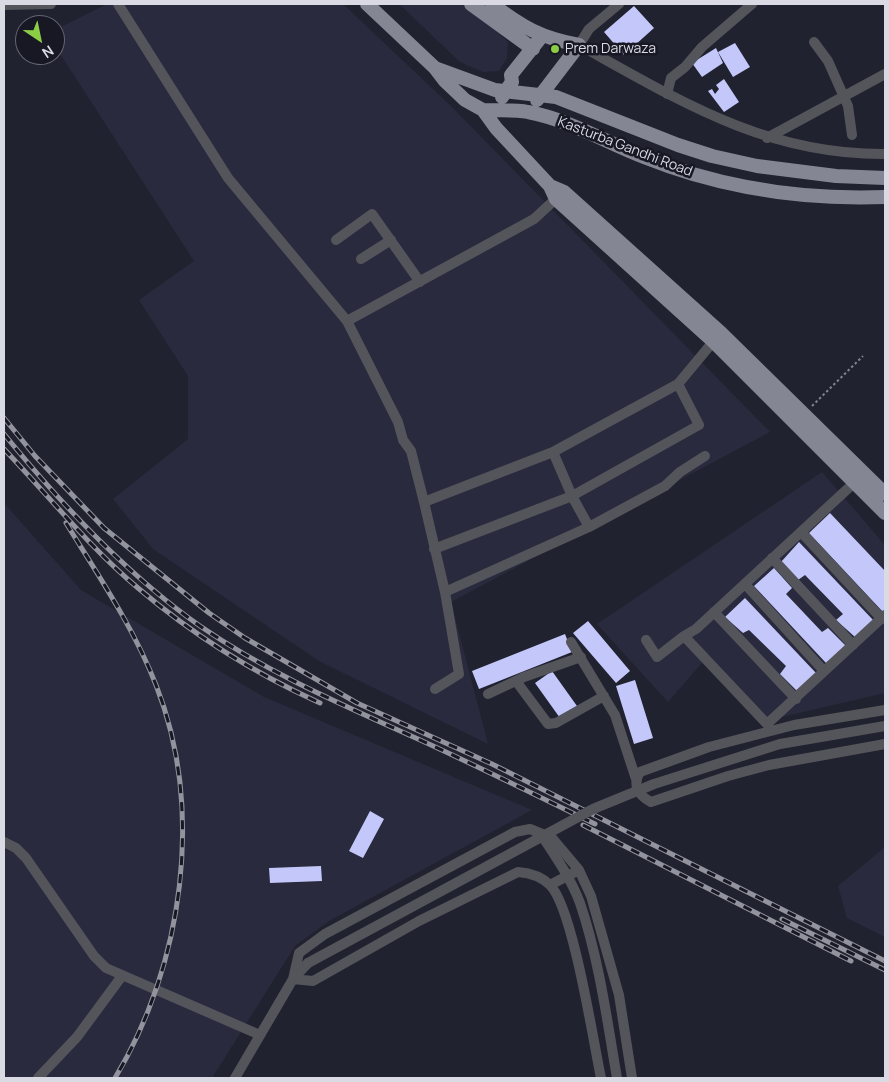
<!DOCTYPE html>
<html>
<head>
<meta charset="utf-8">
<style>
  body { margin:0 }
  #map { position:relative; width:889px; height:1082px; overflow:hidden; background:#21222f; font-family:Manrope,sans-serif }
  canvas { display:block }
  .frame { position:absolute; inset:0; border:5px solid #d9dae3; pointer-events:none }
  .north { position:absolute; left:15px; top:15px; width:50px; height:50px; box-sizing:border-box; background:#181825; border:1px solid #656671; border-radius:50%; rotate:146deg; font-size:14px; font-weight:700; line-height:20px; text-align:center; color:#d9dae3 }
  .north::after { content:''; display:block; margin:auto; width:18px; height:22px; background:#8bce46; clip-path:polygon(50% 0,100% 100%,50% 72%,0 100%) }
</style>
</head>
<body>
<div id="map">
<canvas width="889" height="1082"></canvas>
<div class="frame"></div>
<div class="north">N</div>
</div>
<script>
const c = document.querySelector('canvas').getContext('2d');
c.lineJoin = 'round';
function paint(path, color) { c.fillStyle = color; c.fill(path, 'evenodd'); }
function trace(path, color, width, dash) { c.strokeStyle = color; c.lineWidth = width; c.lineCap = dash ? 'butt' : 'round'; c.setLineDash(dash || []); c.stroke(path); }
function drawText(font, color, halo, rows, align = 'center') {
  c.font = font + ' Manrope,sans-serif'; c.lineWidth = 5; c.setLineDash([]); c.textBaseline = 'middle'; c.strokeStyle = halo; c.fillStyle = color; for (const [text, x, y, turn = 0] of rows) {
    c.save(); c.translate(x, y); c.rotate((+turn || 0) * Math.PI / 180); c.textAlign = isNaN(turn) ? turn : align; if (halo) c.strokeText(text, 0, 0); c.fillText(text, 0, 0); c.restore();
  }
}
const built = new Path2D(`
  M107,4H343L453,108L770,432L451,602L488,744L319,661L153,549L113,499L188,439V376L139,300L194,261L55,46V30Z
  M399,4H469L508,42L507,58L499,71L483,72L460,62Z
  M822,472L885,545V693L769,720L709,655L668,702L597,624Z
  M4,503L81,590L264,697L532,810L329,921L295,946L212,1078H4Z
  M885,847V937L847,918L838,886Z`);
const building = new Path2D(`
  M634,6L654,28L624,55L604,32Z
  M735,43L750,67L733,77L718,52Z
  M716,48L723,63L702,77L692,63Z
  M724,79L739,102L724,112L708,91L712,89L715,94L719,89L716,85Z
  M830,513L885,571V610L883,612L809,533Z
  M799,542L874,621L855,637L836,620L843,614L805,575L798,580L781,562Z
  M774,568L792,588L786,594L822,632L828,628L846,646L826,663L754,586Z
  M745,598L816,673L798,692L780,674L786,666L749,630L743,633L725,617Z
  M588,621L630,671L616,683L573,633Z
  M565,634L572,652L479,689L472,671Z
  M552,671L577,706L560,718L535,683Z
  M635,680L653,738L634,744L616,686Z
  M370,811L384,819L363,858L349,851Z
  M321,866L322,881L270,883L269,868Z`);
const path = new Path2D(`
  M812,406L863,356`);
const minor = new Path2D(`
  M118,4L228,178L347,321L398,422L403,440L411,451L424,502L445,592L459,674L435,689
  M619,4L589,29L579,45C680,101 766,155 885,154
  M4,5L51,4
  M814,42L828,61L848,106L852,135
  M667,94L671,78L685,67L702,47L752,4
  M767,138L885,74
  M336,240L372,214L420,282
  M361,259L391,240
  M347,321L534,219L561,194
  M553,452L572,496L589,527
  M855,482L696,629L684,636L767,724L885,615
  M424,502L553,452L678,384L717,337
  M801,532L882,619
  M434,549L572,496L699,425L678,384
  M772,558L853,645
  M745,584L823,670
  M445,592L589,527L665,486L680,472L705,456
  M714,612L796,699
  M646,640L657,657L684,636
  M571,642L615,715L636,779
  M516,681L548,724L556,723L604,696
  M488,694L524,677L581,657
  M885,710L794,725L709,747L640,772C632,785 638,795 651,802L728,776L769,765L885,744
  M4,842L16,848L26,858L94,956L106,968L260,1035
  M550,885L579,870
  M38,1078L77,1037L122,976
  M235,1078L293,979L308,963
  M601,1078C593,1040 573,908 550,885C541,876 530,873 518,872L419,921L313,981L293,979L299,953L325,934L515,832L530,829L552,838L579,870L591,896L619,995L632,1078`);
const major = new Path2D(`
  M367,4L435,68L495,90L556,97L678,145L712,156L757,166L836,176L885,178
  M471,4L533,49
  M492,4C522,27 541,38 579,45L537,100
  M435,68L445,81L465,100L483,110L496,128L550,186L556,199L713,341L885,513
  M502,97L512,82L511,75L542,36
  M483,110C497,111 514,109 528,112C570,120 605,142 644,157C721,188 803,200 885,197
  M550,186L564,192L721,333L885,494`);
const rail = new Path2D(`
  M4,418L35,456L104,528L209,613L245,638L357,703L492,764L885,961
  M4,434C61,504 126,574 200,626C268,673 343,705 418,739C477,766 536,795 595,824
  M4,449C48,495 89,547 138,588C193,635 254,673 320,703
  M66,523C98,575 134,628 156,685C205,810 183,965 115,1078
  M583,825L851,961
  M782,919L885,970`);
const minorBridge = new Path2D(`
  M542,836C556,857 571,879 580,903C599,959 607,1020 617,1078
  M308,963L593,809L654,784L780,744L885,726`);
const markers = [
  [555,49,5,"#8bce46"]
];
const poiNames = [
  ["Prem Darwaza",565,49]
];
const streetNames = [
  ["Kasturba Gandhi Road",625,147,21]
];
paint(built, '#292a3d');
paint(building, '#c4c7fa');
trace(path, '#82838e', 2, [2.5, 2.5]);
trace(minor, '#54555b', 10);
trace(major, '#848694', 14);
trace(rail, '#92939d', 5);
trace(rail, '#181825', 3, [9]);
trace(minorBridge, '#54555b', 10);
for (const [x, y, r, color] of markers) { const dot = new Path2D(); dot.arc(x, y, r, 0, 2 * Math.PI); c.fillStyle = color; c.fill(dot); trace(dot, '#181825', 2); }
drawText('14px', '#d9dae3', '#181825', poiNames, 'left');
drawText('14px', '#d9dae3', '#181825', streetNames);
</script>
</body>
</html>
